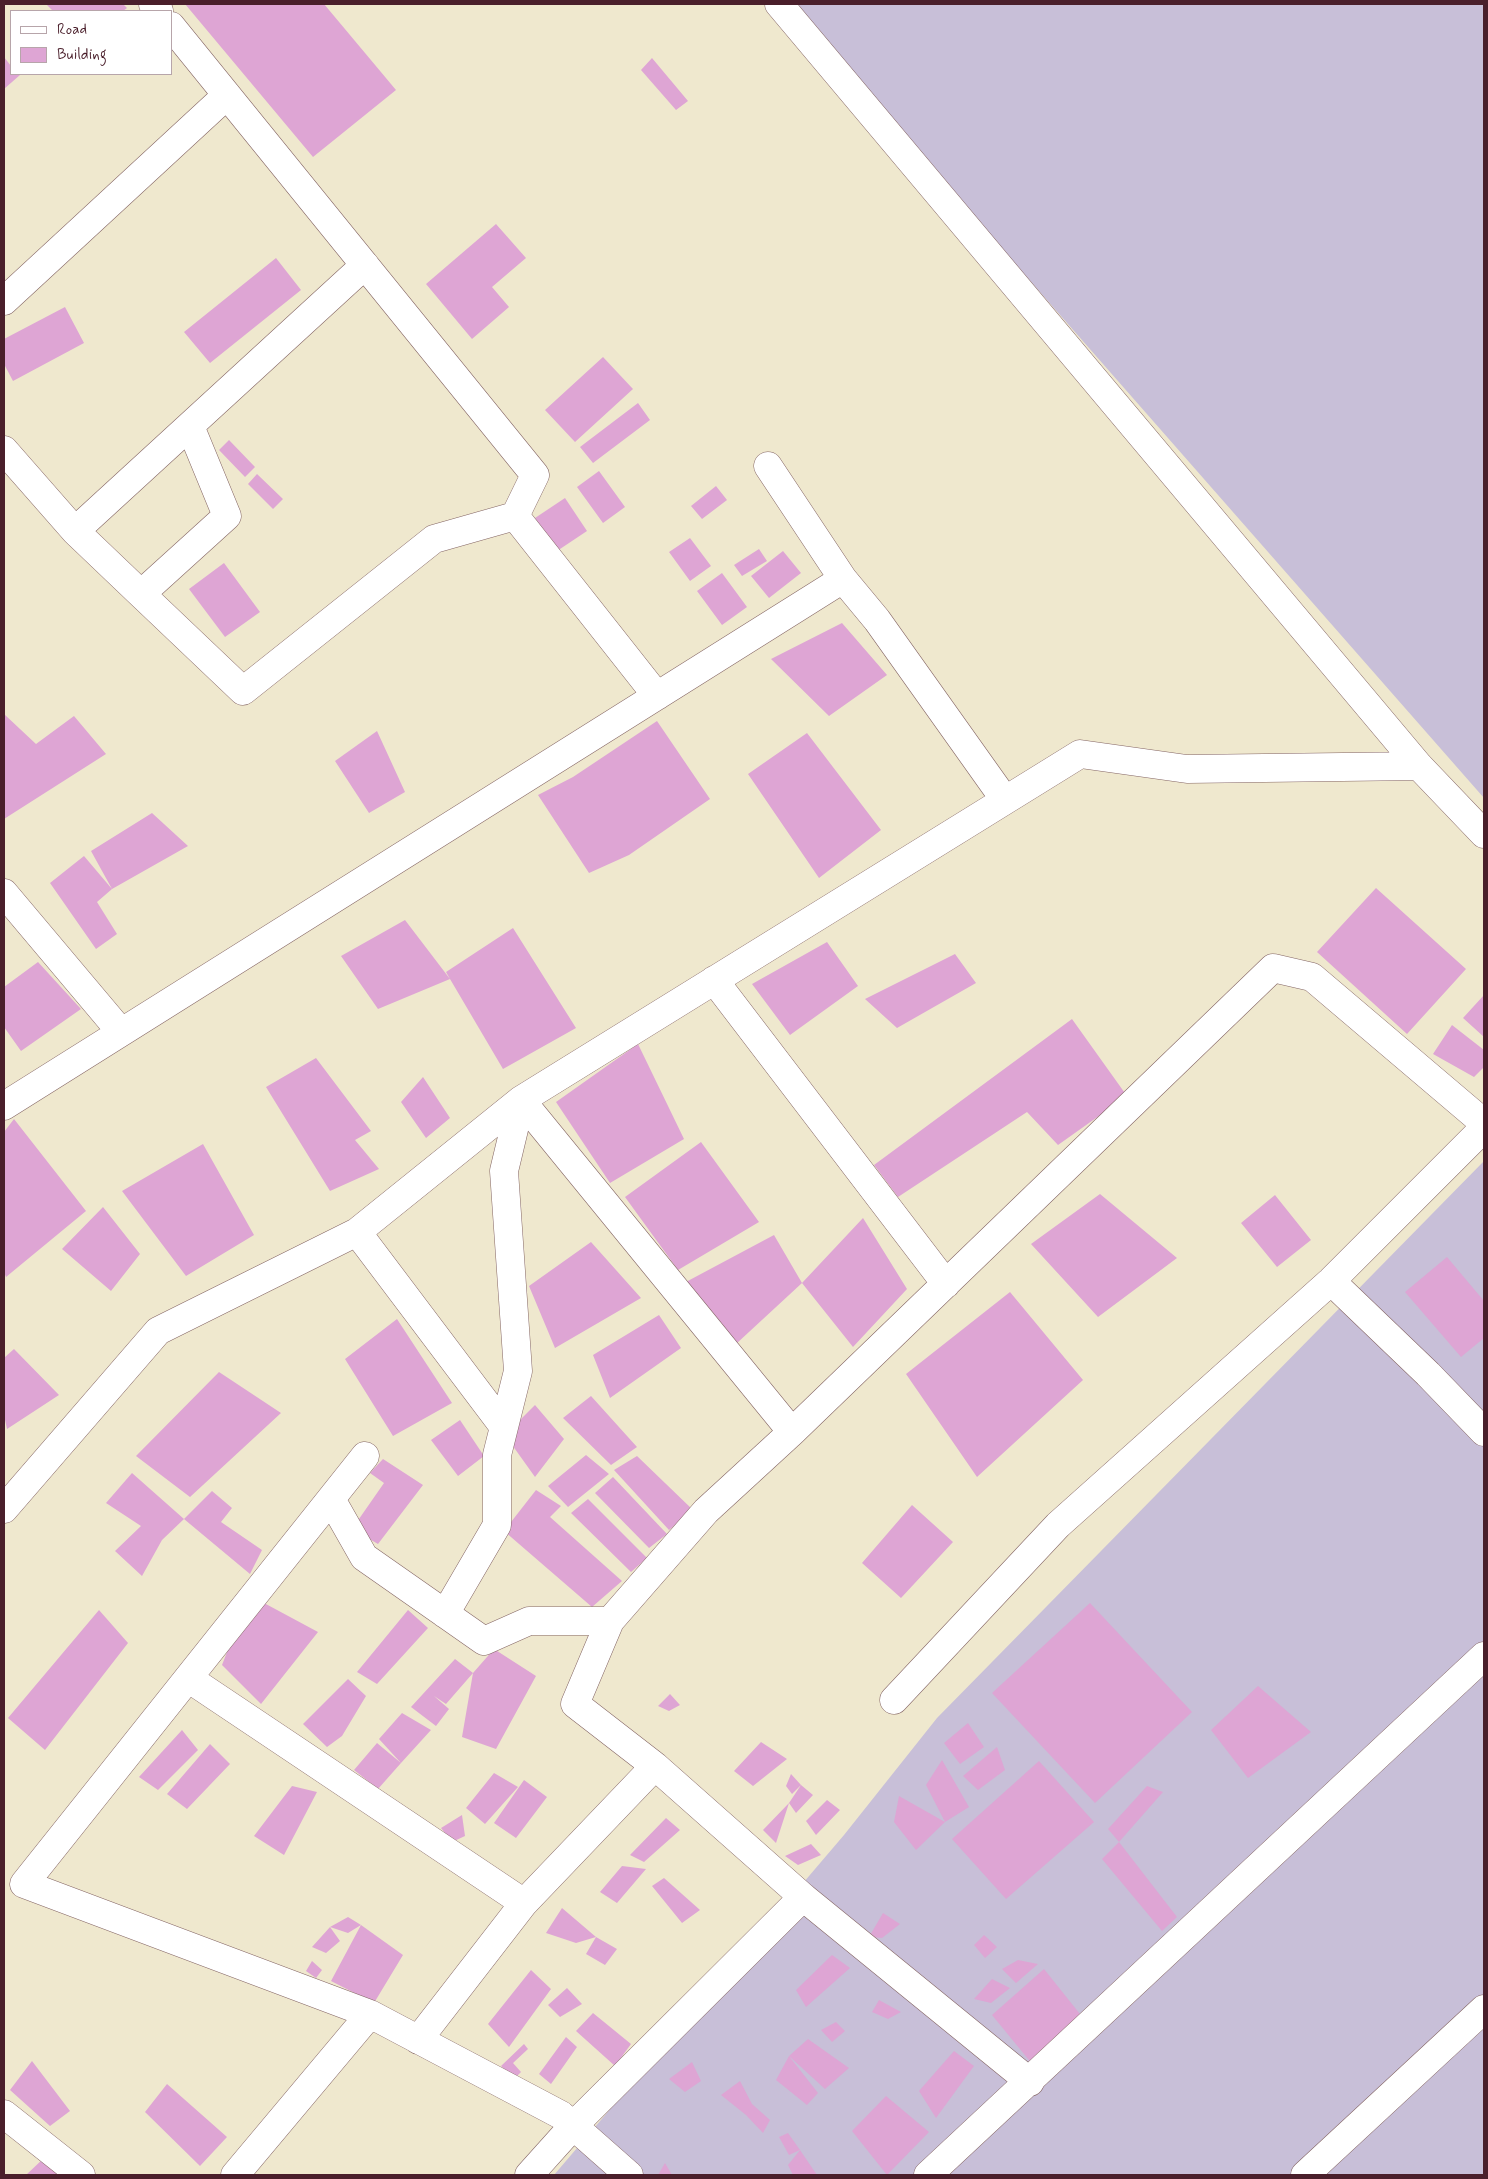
<!DOCTYPE html>
<html>
<head>
<meta charset="utf-8">
<style>
  body { margin:0 }
  #map { position:relative; width:1488px; height:2179px; overflow:hidden; background:#efe8ce; font-family:Mynerve,sans-serif }
  canvas { display:block }
  .frame { position:absolute; inset:0; border:5px solid #4a1f2b; pointer-events:none }
  .legend { position:absolute; left:10px; top:10px; width:162px; height:65px; box-sizing:border-box; background:#fff; border:1px solid #b7a5aa; margin:0; padding:6px 9px; list-style:none; font-size:15px; color:#4a1f2b }
  .legend li { display:flex; align-items:center; gap:10px; height:25px }
  .legend b { width:25px; border:1px solid #b7a5aa }
</style>
</head>
<body>
<div id="map">
<canvas width="1488" height="2179"></canvas>
<div class="frame"></div>
<ul class="legend">
<li><b style="height:6px;background:#fff"></b>Road</li>
<li><b style="height:14px;background:#dea5d4"></b>Building</li>
</ul>
</div>
<script>
const c = document.querySelector('canvas').getContext('2d');
c.lineJoin = 'round';
function paint(path, color) { c.fillStyle = color; c.fill(path, 'evenodd'); }
function trace(path, color, width, dash) { c.strokeStyle = color; c.lineWidth = width; c.lineCap = dash ? 'butt' : 'round'; c.setLineDash(dash || []); c.stroke(path); }
const industrial = new Path2D(`
  M787,4H1484V798Z
  M1484,1161V2175H554L844,1835L937,1718Z`);
const building = new Path2D(`
  M46,4H123L127,8L123,11H53Z
  M185,4H324L396,90L313,157Z
  M4,57L11,66V74L20,75L4,89Z
  M652,58L688,101L676,110L641,70Z
  M496,224L526,258L492,287L509,307L472,339L426,284Z
  M276,258L301,290L210,363L184,332Z
  M65,307L84,343L13,381L4,364V339Z
  M603,357L633,389L575,442L545,410Z
  M638,403L650,420L593,463L580,447Z
  M229,440L255,467L245,477L219,450Z
  M599,471L625,507L603,523L577,487Z
  M257,474L283,499L273,509L248,484Z
  M716,486L727,500L702,519L691,506Z
  M565,498L587,531L557,551L535,518Z
  M690,538L711,566L690,581L669,552Z
  M759,549L767,561L742,576L734,565Z
  M783,551L801,573L769,598L751,576Z
  M224,563L260,612L225,637L189,589Z
  M722,573L747,607L722,625L697,591Z
  M842,623L887,675L829,716L771,659Z
  M4,714L36,744L74,716L106,754L4,819Z
  M657,721L710,799L629,855L589,873L538,795L573,777Z
  M377,731L405,792L369,813L335,761Z
  M807,733L881,830L819,878L748,774Z
  M152,813L188,846L112,889L91,851Z
  M84,856L112,889L97,902L117,934L96,949L50,883Z
  M1376,888L1466,969L1407,1034L1317,952Z
  M405,920L450,979L446,972L513,928L576,1028L503,1069L450,979L378,1009L341,956Z
  M827,942L858,986L790,1035L752,984Z
  M955,954L976,983L897,1028L865,999Z
  M38,962L81,1009L21,1051L4,1027V987Z
  M1484,995V1037L1463,1018Z
  M1072,1019L1127,1096L1058,1145L1027,1112L898,1197L874,1165Z
  M1452,1025L1484,1050V1067L1474,1077L1433,1054Z
  M638,1044L684,1139L610,1183L556,1102Z
  M316,1058L371,1131L355,1140L379,1169L330,1191L266,1087Z
  M423,1077L450,1118L426,1138L401,1102Z
  M14,1119L86,1211L6,1277L4,1272V1132Z
  M701,1142L759,1222L678,1270L625,1197Z
  M203,1144L254,1235L186,1276L122,1191Z
  M1100,1194L1177,1258L1098,1317L1031,1244Z
  M1275,1195L1311,1240L1277,1267L1241,1223Z
  M103,1207L140,1254L111,1291L62,1249Z
  M863,1218L907,1289L853,1347L802,1283L736,1344L684,1283L774,1235L802,1283Z
  M591,1242L641,1298L555,1348L529,1286Z
  M1447,1257L1484,1301V1338L1461,1357L1405,1292Z
  M1010,1292L1083,1380L977,1477L906,1374Z
  M659,1315L681,1348L610,1398L593,1355Z
  M397,1319L452,1403L393,1436L345,1359Z
  M14,1349L59,1395L7,1429L4,1415V1358Z
  M219,1372L281,1413L190,1497L136,1456Z
  M591,1396L637,1447L611,1465L563,1418Z
  M535,1405L564,1439L535,1477L505,1435Z
  M460,1420L484,1456L458,1476L431,1440Z
  M586,1455L609,1474L568,1507L548,1486Z
  M637,1456L693,1510L669,1530L614,1470Z
  M383,1459L423,1485L378,1544L352,1529L384,1483L370,1473Z
  M132,1473L184,1519L162,1540L142,1576L115,1551L141,1526L106,1503Z
  M613,1477L667,1534L649,1548L595,1493Z
  M536,1490L561,1506L550,1517L622,1581L592,1607L504,1531Z
  M212,1491L232,1508L221,1522L262,1550L250,1574L184,1519Z
  M588,1499L647,1558L631,1572L571,1513Z
  M912,1505L953,1542L901,1598L862,1563Z
  M264,1603L318,1632L261,1704L222,1665L236,1629Z
  M1090,1603L1192,1712L1095,1803L992,1693Z
  M99,1610L128,1643L45,1750L8,1718Z
  M408,1610L428,1628L377,1684L357,1672Z
  M494,1649L536,1676L496,1749L462,1737L473,1673Z
  M455,1659L473,1673L446,1704L434,1696L449,1709L436,1726L411,1707Z
  M348,1679L366,1696L342,1736L327,1747L303,1724Z
  M1258,1686L1311,1732L1248,1778L1211,1730Z
  M670,1694L680,1705L669,1711L658,1706Z
  M402,1713L431,1730L401,1763L379,1739Z
  M968,1723L984,1747L960,1764L944,1743Z
  M182,1730L198,1750L158,1790L139,1777Z
  M761,1742L787,1759L753,1786L734,1771Z
  M377,1743L401,1763L378,1789L354,1770Z
  M210,1744L230,1764L187,1809L167,1794Z
  M997,1747L1005,1770L978,1790L963,1776Z
  M942,1760L969,1807L945,1822L916,1850L894,1822L899,1796L945,1822L926,1785Z
  M1039,1761L1094,1822L1006,1899L952,1839Z
  M494,1773L518,1787L485,1824L466,1808Z
  M791,1774L801,1785L792,1794L786,1786Z
  M524,1780L547,1797L516,1838L494,1823Z
  M801,1785L813,1795L796,1813L789,1803Z
  M292,1786L317,1792L284,1855L254,1836Z
  M1147,1786L1163,1792L1119,1842L1108,1829Z
  M827,1800L840,1810L816,1835L806,1821Z
  M789,1803L776,1843L763,1830Z
  M462,1815L465,1836L452,1842L441,1828Z
  M666,1818L680,1830L644,1862L630,1855Z
  M1119,1842L1177,1917L1162,1931L1102,1859Z
  M811,1844L821,1855L798,1865L785,1856Z
  M622,1866L646,1869L617,1903L600,1892Z
  M664,1878L700,1910L682,1923L652,1886Z
  M562,1908L596,1937L617,1949L605,1965L586,1954L596,1937L576,1943L546,1933Z
  M883,1913L900,1924L882,1938L869,1937Z
  M348,1917L361,1925L403,1955L374,2003L331,1981L361,1925L348,1933L330,1927L340,1941L326,1953L312,1947L330,1927Z
  M984,1935L997,1947L985,1958L974,1945Z
  M832,1955L850,1968L806,2007L796,1990Z
  M1018,1960L1038,1964L1016,1983L1002,1969Z
  M312,1961L322,1970L316,1978L306,1971Z
  M1044,1969L1084,2019L1033,2065L992,2015Z
  M531,1970L551,1989L509,2047L488,2024Z
  M992,1979L1010,1988L991,2003L974,1999Z
  M567,1988L582,2004L560,2017L548,2005Z
  M879,2000L901,2012L888,2019L872,2012Z
  M593,2013L631,2044L615,2066L576,2031Z
  M836,2022L845,2031L832,2042L821,2030Z
  M566,2037L577,2047L551,2084L539,2074Z
  M808,2039L849,2068L825,2089L789,2056L818,2093L807,2105L776,2080L789,2056Z
  M524,2044L528,2049L513,2063L521,2072L514,2079L501,2066Z
  M954,2051L974,2066L936,2118L919,2091Z
  M32,2061L70,2111L50,2126L10,2090Z
  M692,2062L701,2081L685,2092L669,2079Z
  M740,2081L752,2104L770,2120L763,2133L746,2115L721,2095Z
  M167,2084L227,2137L200,2166L145,2112Z
  M886,2096L929,2132L887,2175L852,2131Z
  M788,2133L800,2150L789,2155L779,2137Z
  M800,2150L817,2175H793L788,2165Z
  M44,2158L61,2175H26Z
  M665,2163L672,2175H658Z`);
const minor = new Path2D(`
  M153,4L159,11
  M779,4L1419,766L1484,834
  M4,301L227,95
  M4,450L75,531L365,265
  M768,466L843,579L877,620L1005,800
  M515,516L657,696
  M75,531L141,594L227,516L190,426
  M141,594L243,691L434,539L515,516L535,475L171,26
  M4,893L121,1032
  M714,980L946,1284
  M4,1106L843,579
  M357,1232L504,1427
  M1331,1281L1428,1374L1484,1432
  M365,1456L24,1884L370,2014
  M331,1499L364,1557L484,1641L529,1621H610
  M4,1509L158,1331L357,1232L521,1100L1080,754L1187,769L1419,766
  M445,1614L497,1525V1455L518,1371L504,1171L521,1100L792,1432
  M188,1678L524,1903L418,2040
  M894,1700L1058,1525L1331,1281L1484,1128
  M524,1903L655,1766
  M1030,2082L803,1897L655,1766L575,1704L610,1621L706,1511L792,1432L1273,968L1312,977L1484,1123
  M4,2114L81,2175
  M235,2175L370,2014L561,2115L629,2175
  M529,2175L573,2126L803,1897
  M928,2175L1484,1656
  M1305,2175L1484,2009`);
paint(industrial, '#c8bfd8');
paint(building, '#dea5d4');
trace(minor, '#846564', 29);
trace(minor, '#fff', 28);
</script>
</body>
</html>
